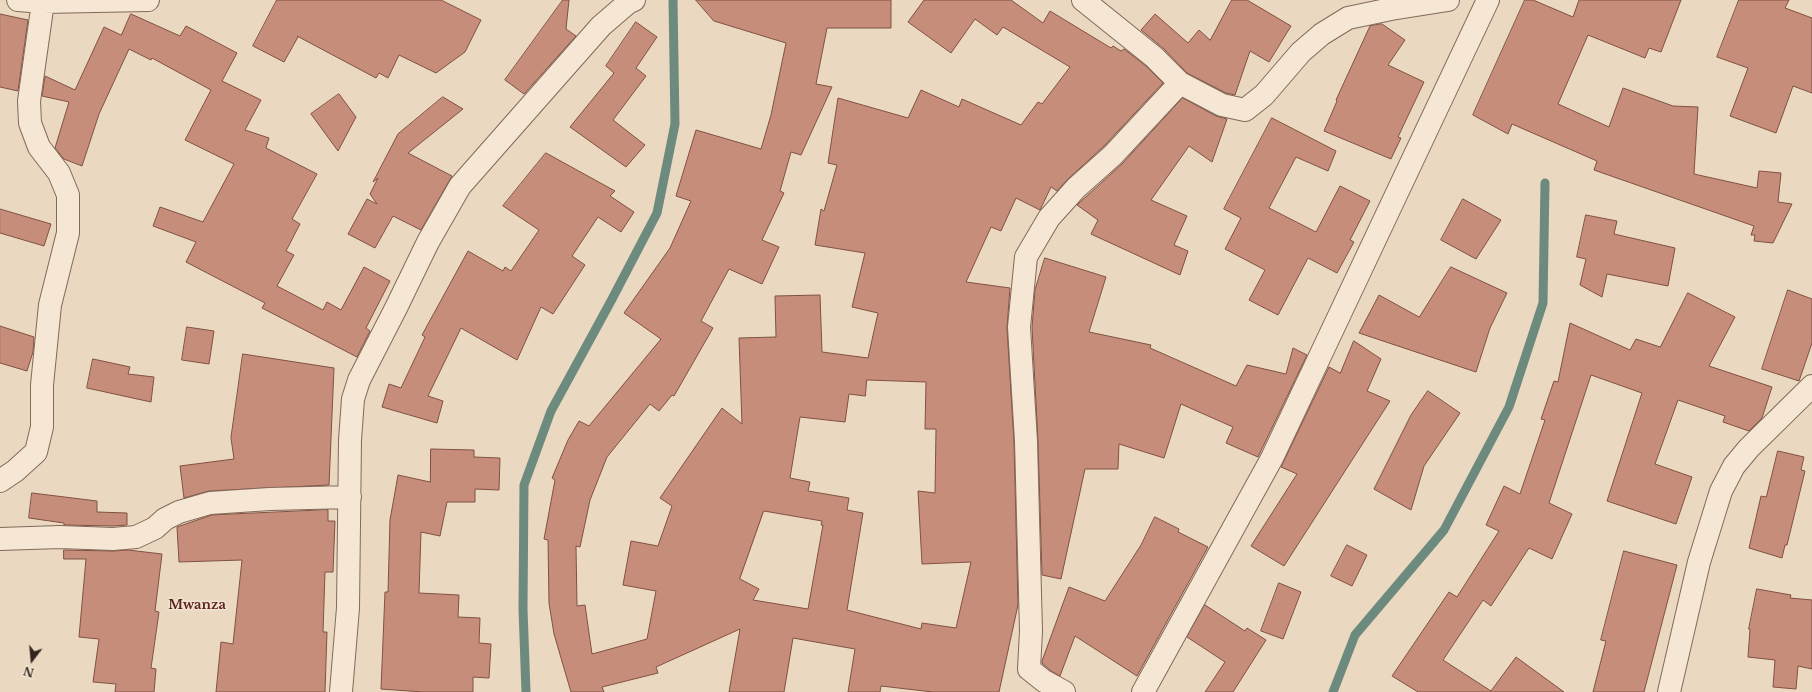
<!DOCTYPE html>
<html>
<head>
<meta charset="utf-8">
<style>
  body { margin:0 }
  #map { position:relative; width:1812px; height:692px; overflow:hidden; background:#ead8c1; font-family:"Libre Baskerville",serif }
  canvas { display:block }
  .north { position:absolute; left:12px; top:640px; width:40px; height:40px; -webkit-text-stroke:3px #f2e3d0; paint-order:stroke; rotate:196deg; font-size:11px; font-weight:700; line-height:16px; text-align:center; color:#33251d }
  .north::after { content:''; display:block; margin:auto; width:14px; height:18px; background:#33251d; clip-path:polygon(50% 0,100% 100%,50% 72%,0 100%) }
</style>
</head>
<body>
<div id="map">
<canvas width="1812" height="692"></canvas>
<div class="north">N</div>
</div>
<script>
const c = document.querySelector('canvas').getContext('2d');
c.lineJoin = 'round';
function trace(path, color, width, dash) { c.strokeStyle = color; c.lineWidth = width; c.lineCap = dash ? 'butt' : 'round'; c.setLineDash(dash || []); c.stroke(path); }
function paint(path, color) { c.fillStyle = color; c.fill(path, 'evenodd'); }
function drawText(font, color, halo, rows, align = 'center') {
  c.font = font + ' "Libre Baskerville",serif'; c.lineWidth = 3; c.setLineDash([]); c.textBaseline = 'middle'; c.strokeStyle = halo; c.fillStyle = color; for (const [text, x, y, turn = 0] of rows) {
    c.save(); c.translate(x, y); c.rotate((+turn || 0) * Math.PI / 180); c.textAlign = isNaN(turn) ? turn : align; if (halo) c.strokeText(text, 0, 0); c.fillText(text, 0, 0); c.restore();
  }
}
const stream = new Path2D(`
  M526,692L523,609L524,485L551,411L611,301L657,213L675,124L673,0
  M1333,692L1355,635L1444,530L1509,407L1543,303L1545,183`);
const building = new Path2D(`
  M277,0H441L481,20L465,52L436,73L399,55L388,78L379,73L376,78L297,36L298,37L284,62L253,46Z
  M563,0H569L566,29L576,36L524,94L505,80Z
  M696,0H891V28H827L816,84L832,87L801,155L791,152L780,191L784,193L762,240L779,247L762,284L729,269L701,321L713,328L674,396L672,395L659,411L650,404L607,457L590,500L580,547L576,546L577,606L585,605L592,654L647,639L656,591L623,585L631,541L658,546L672,506L660,498L722,408L742,424L739,338L776,337L775,296L820,295L822,352L868,358L878,313L852,307L865,253L815,245L821,209L824,211L837,165L828,163L838,98L908,118L921,90L959,107L962,99L1021,125L1038,102L1042,104L1070,67L1003,27L997,35L975,19L951,53L908,22L924,0H1011L1043,23L1050,11L1111,48L1113,46L1121,51L1124,49L1146,66L1163,83L1104,146L1068,179L1057,191L1051,187L1040,210L1016,198L1001,231L991,227L966,282L1010,288L1007,328L1014,442L1018,605L999,692H933L881,686L880,692H848L855,649L793,638L784,692H729L740,629L656,667L658,673L602,687L604,692H571L554,634L549,603L548,540L544,539L555,480L552,478L568,440L579,421L589,426L661,339L624,313L670,248L691,201L676,196L696,130L761,149L771,115L786,43L714,21ZM867,380L926,382L925,429H936L935,493L918,491L922,564L971,562L956,628L922,623L921,629L847,610L863,513L847,510L849,498L808,491L810,482L790,478L800,417L845,422L849,394L865,396ZM764,511L822,521L821,525H823L808,609L753,600L759,589L740,579Z
  M1232,0H1247L1291,26L1269,62L1250,51L1235,95L1226,93L1187,73L1163,48L1141,30L1155,14L1188,43L1199,30L1210,40Z
  M1525,0H1533L1573,17L1579,0H1681L1661,52L1649,48L1645,58L1588,35L1558,104L1609,127L1623,88L1673,106L1698,107L1694,174L1757,188L1759,171L1781,173L1778,202L1792,204L1773,243L1754,241L1755,235H1751L1754,226L1594,170L1597,161L1512,124L1508,134L1473,115Z
  M1739,0H1789L1785,8L1812,18V93L1793,86L1776,133L1730,116L1748,68L1717,57Z
  M0,14L28,20L18,91L0,87Z
  M131,14L180,36L186,26L237,53L222,81L261,100L245,130L269,138L266,148L317,174L292,219L300,224L286,251L294,255L277,286L323,310L327,302L341,310L364,267L390,281L366,328L370,331L357,357L262,308L265,303L186,262L196,242L153,226L160,207L203,222L234,164L185,140L211,90L152,58L151,60L129,49L99,114L82,166L64,159L55,148L69,102L42,96L45,76L75,90L104,27L121,35Z
  M636,22L657,37L636,68L646,76L613,120L645,145L626,167L570,127L614,73L606,66Z
  M1382,24L1405,40L1388,65L1424,82L1398,137L1401,138L1391,159L1324,131L1337,101L1336,100L1370,26Z
  M339,94L356,117L338,151L311,114Z
  M443,97L463,109L408,153L452,176L421,230L393,216L375,248L348,234L367,199L377,204L370,194L378,178L373,182L398,134Z
  M1183,98L1216,116L1227,119L1212,162L1189,146L1151,200L1187,216L1174,245L1188,251L1180,275L1091,234L1098,220L1077,205L1122,164Z
  M1272,118L1336,151L1328,171L1296,157L1269,208L1316,232L1340,186L1370,201L1350,240L1354,242L1337,273L1308,258L1278,315L1249,300L1265,270L1225,249L1241,218L1224,209Z
  M546,153L615,191L610,196L634,212L621,232L598,217L572,256L585,265L553,314L541,307L517,360L461,328L428,396L443,401L437,423L382,407L389,384L401,388L425,337L422,335L468,251L503,271L505,267L511,271L539,230L503,206Z
  M1463,199L1501,220L1476,259L1441,240Z
  M0,209L51,224L44,246L0,233Z
  M1586,215L1617,221L1614,234L1675,248L1668,286L1607,274L1602,297L1580,285L1586,259L1577,257Z
  M1045,258L1106,277L1089,332L1151,345L1150,348L1236,386L1247,365L1286,374L1293,348L1307,355L1258,457L1226,443L1233,427L1181,404L1164,458L1119,444L1118,469H1085L1061,579L1042,575L1038,441L1032,327L1035,290Z
  M1451,267L1507,293L1490,328L1476,372L1359,333L1379,295L1419,317Z
  M1788,290L1812,299V343L1799,381L1762,369Z
  M1688,293L1735,317L1709,366L1772,387L1762,418L1749,431L1723,422L1725,416L1678,400L1655,464L1692,477L1676,524L1607,501L1642,393L1591,375L1549,503L1572,514L1552,559L1529,548L1491,606L1483,600L1443,660L1491,691L1516,657L1564,692H1418L1392,676L1449,592L1457,597L1499,531L1486,525L1504,486L1520,494L1545,420L1541,419L1554,381L1558,382L1570,323L1630,350L1636,339L1660,347Z
  M0,326L34,337L33,352L27,371L0,363Z
  M187,327L214,331L209,364L182,360Z
  M1354,341L1381,359L1367,391L1390,401L1284,566L1251,546L1297,474L1281,467L1329,367L1340,373Z
  M243,354L334,368L329,485L209,491L184,498L180,466L234,459L231,438Z
  M93,359L130,367L128,374L154,377L151,402L87,388Z
  M1428,391L1460,413L1424,466L1411,510L1374,489L1411,415Z
  M431,449L474,450V457L500,458L499,490L475,489V502H447L440,536L421,532L419,593L459,595L458,617L480,618L479,643L491,644L489,678L473,677V692H423L381,689L385,592H388L390,520L398,475L430,482Z
  M1778,451L1804,457L1801,470L1805,471L1787,545H1785L1782,558L1749,548L1761,496L1766,497Z
  M32,493L97,501V512L127,513V525L113,526L64,525V523L29,518Z
  M328,510V521H335L333,572H325L323,632H327L325,692H216L221,642L233,644L242,560L179,562L177,527L212,515Z
  M1155,517L1179,529L1178,532L1208,547L1137,676L1075,636L1060,676L1051,671L1042,663V661L1069,587L1105,601L1141,545Z
  M1347,545L1367,555L1352,586L1331,576Z
  M64,550L113,551L128,550L162,554L155,611L159,612L151,668L156,669L154,692H115L116,684L93,682L99,639L79,637L86,559H64Z
  M1624,551L1677,565L1644,692H1593L1606,641L1601,640Z
  M1279,583L1301,592L1283,639L1261,631Z
  M1757,589L1791,595L1790,598L1812,600V669L1798,666L1796,689L1773,687L1775,660L1748,657L1750,629H1749Z
  M1205,605L1245,631L1247,628L1266,640L1233,692H1205L1225,662L1187,637Z`);
const minor = new Path2D(`
  M18,0L43,2L148,0
  M1083,0L1154,57L1180,83L1222,105L1245,110L1264,95L1301,52L1322,34L1348,18L1391,9L1448,0
  M0,481L15,471L36,452L42,427V385L50,305L68,233V195L59,173L39,147L30,123L29,101L43,2
  M0,539L60,537L113,539L136,537L155,528L165,519L179,512L210,503L270,499L350,497
  M341,692L348,608L350,440L353,399L359,380L396,308L428,242L460,186L601,26L629,2L634,0
  M1064,692L1044,681L1029,669L1031,631L1026,441L1019,327L1026,257L1049,218L1076,188L1113,155L1180,83
  M1143,692L1272,458L1488,0
  M1669,692L1699,562L1721,491L1734,466L1749,448L1812,386`);
const neighbourhoodNames = [
  ["Mwanza",197,605]
];
trace(stream, '#6c8a7e', 9);
paint(building, '#c68d7a');
trace(building, '#805142', 1);
trace(minor, '#83695a', 24);
trace(minor, '#f6e6d4', 22);
drawText('bold 13px', '#5d2320', '#f2e3d0', neighbourhoodNames);
</script>
</body>
</html>
